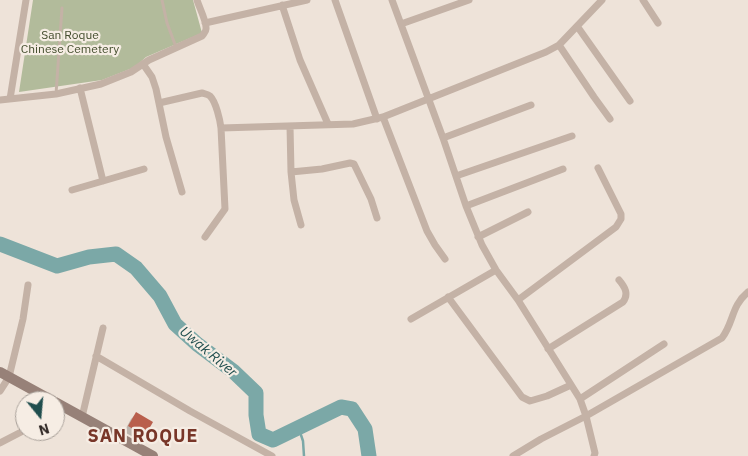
<!DOCTYPE html>
<html>
<head>
<meta charset="utf-8">
<style>
  body { margin:0 }
  #map { position:relative; width:748px; height:456px; overflow:hidden; background:#eee3d9; font-family:"IBM Plex Sans",sans-serif }
  canvas { display:block }
  .north { position:absolute; left:15px; top:391px; width:50px; height:50px; box-sizing:border-box; background:#f6ede4; border:1px solid #a79f98; border-radius:50%; rotate:163deg; font-size:14px; font-weight:700; line-height:20px; text-align:center; color:#312926 }
  .north::after { content:''; display:block; margin:auto; width:18px; height:22px; background:#204e4e; clip-path:polygon(50% 0,100% 100%,50% 72%,0 100%) }
</style>
</head>
<body>
<div id="map">
<canvas width="748" height="456"></canvas>
<div class="north">N</div>
</div>
<script>
const c = document.querySelector('canvas').getContext('2d');
c.lineJoin = 'round';
function paint(path, color) { c.fillStyle = color; c.fill(path, 'evenodd'); }
function trace(path, color, width, dash) { c.strokeStyle = color; c.lineWidth = width; c.lineCap = dash ? 'butt' : 'round'; c.setLineDash(dash || []); c.stroke(path); }
function drawText(font, color, halo, rows, align = 'center') {
  c.font = font + ' "IBM Plex Sans",sans-serif'; c.lineWidth = 4.5; c.setLineDash([]); c.textBaseline = 'middle'; c.strokeStyle = halo; c.fillStyle = color; for (const [text, x, y, turn = 0] of rows) {
    c.save(); c.translate(x, y); c.rotate((+turn || 0) * Math.PI / 180); c.textAlign = isNaN(turn) ? turn : align; if (halo) c.strokeText(text, 0, 0); c.fillText(text, 0, 0); c.restore();
  }
}
const green = new Path2D(`
  M33,0H193L202,33L146,57L135,67L102,80L19,92Z`);
const shadow = new Path2D(`
  M136,414L144,435L139,440L124,432L131,419Z`);
const stream = new Path2D(`
  M301,435L303,441L304,456`);
const river = new Path2D(`
  M0,244L57,266L89,257L116,254L136,268L160,296L175,324L197,344L233,371L256,393V415L259,434L273,440L341,407L352,409L365,429L369,456`);
const building = new Path2D(`
  M136,412L153,422L145,436L128,426Z`);
const lane = new Path2D(`
  M162,0L167,23L176,47
  M56,94L62,8`);
const street = new Path2D(`
  M335,0L377,119
  M392,0L443,138L466,206L482,245L496,270L518,300L580,399L586,416L595,453L594,456
  M643,0L658,23
  M282,5L300,60L328,124
  M205,23L307,0
  M401,24L469,0
  M577,26L630,101
  M559,45L594,97L610,119
  M143,64L152,77L156,89L166,137L182,192
  M80,88L103,181L144,169
  M10,99L26,0
  M0,100L56,94L101,84L131,72L149,60L202,36C204,33 206,32 206,29C207,22 199,7 197,0
  M159,103L202,93C206,94 208,94 210,96C216,102 220,120 221,128L353,124L383,117L546,52L559,45L602,0
  M383,117L427,231L435,245L445,259
  M290,126L291,172L294,200L301,225
  M443,138L531,105
  M291,172L322,169L350,163L354,164L371,199L377,218
  M456,176L572,136
  M72,190L103,181
  M466,206L563,169
  M205,237L225,209L221,128
  M478,237L528,212
  M448,297L522,397L530,401L547,396L571,385
  M518,300L616,227L621,219V214L598,168
  M411,319L496,270
  M548,349L623,302C629,294 625,287 619,280
  M96,356L190,411L272,456
  M0,391L9,377L23,319L28,285
  M580,399L664,344
  M55,413L65,408
  M82,417L103,328
  M0,443L25,430
  M513,456L541,439L586,416L722,338C734,322 731,306 748,292`);
const secondary = new Path2D(`
  M0,372L53,401
  M55,402L153,456`);
const parkNames = [
  ["San Roque",70,36],
  ["Chinese Cemetery",70,50]
];
const waterNames = [
  ["Uwak River",208,352,40]
];
const districtNames = [
  ["SAN ROQUE",143,437]
];
paint(green, '#b2bb9b');
paint(shadow, '#0003');
trace(stream, '#7ba8a7', 2.5);
trace(river, '#7ba8a7', 15);
paint(building, '#b95f4c');
trace(lane, '#c4b2a6', 3);
trace(street, '#c4b2a6', 7);
trace(secondary, '#978178', 10);
drawText('12px', '#434d2d', '#f6ede4', parkNames);
drawText('italic 14px', '#204e4e', '#f6ede4', waterNames);
c.letterSpacing = '1px';
drawText('bold 18px', '#783628', '#f6ede4', districtNames);
c.letterSpacing = '0px';
</script>
</body>
</html>
